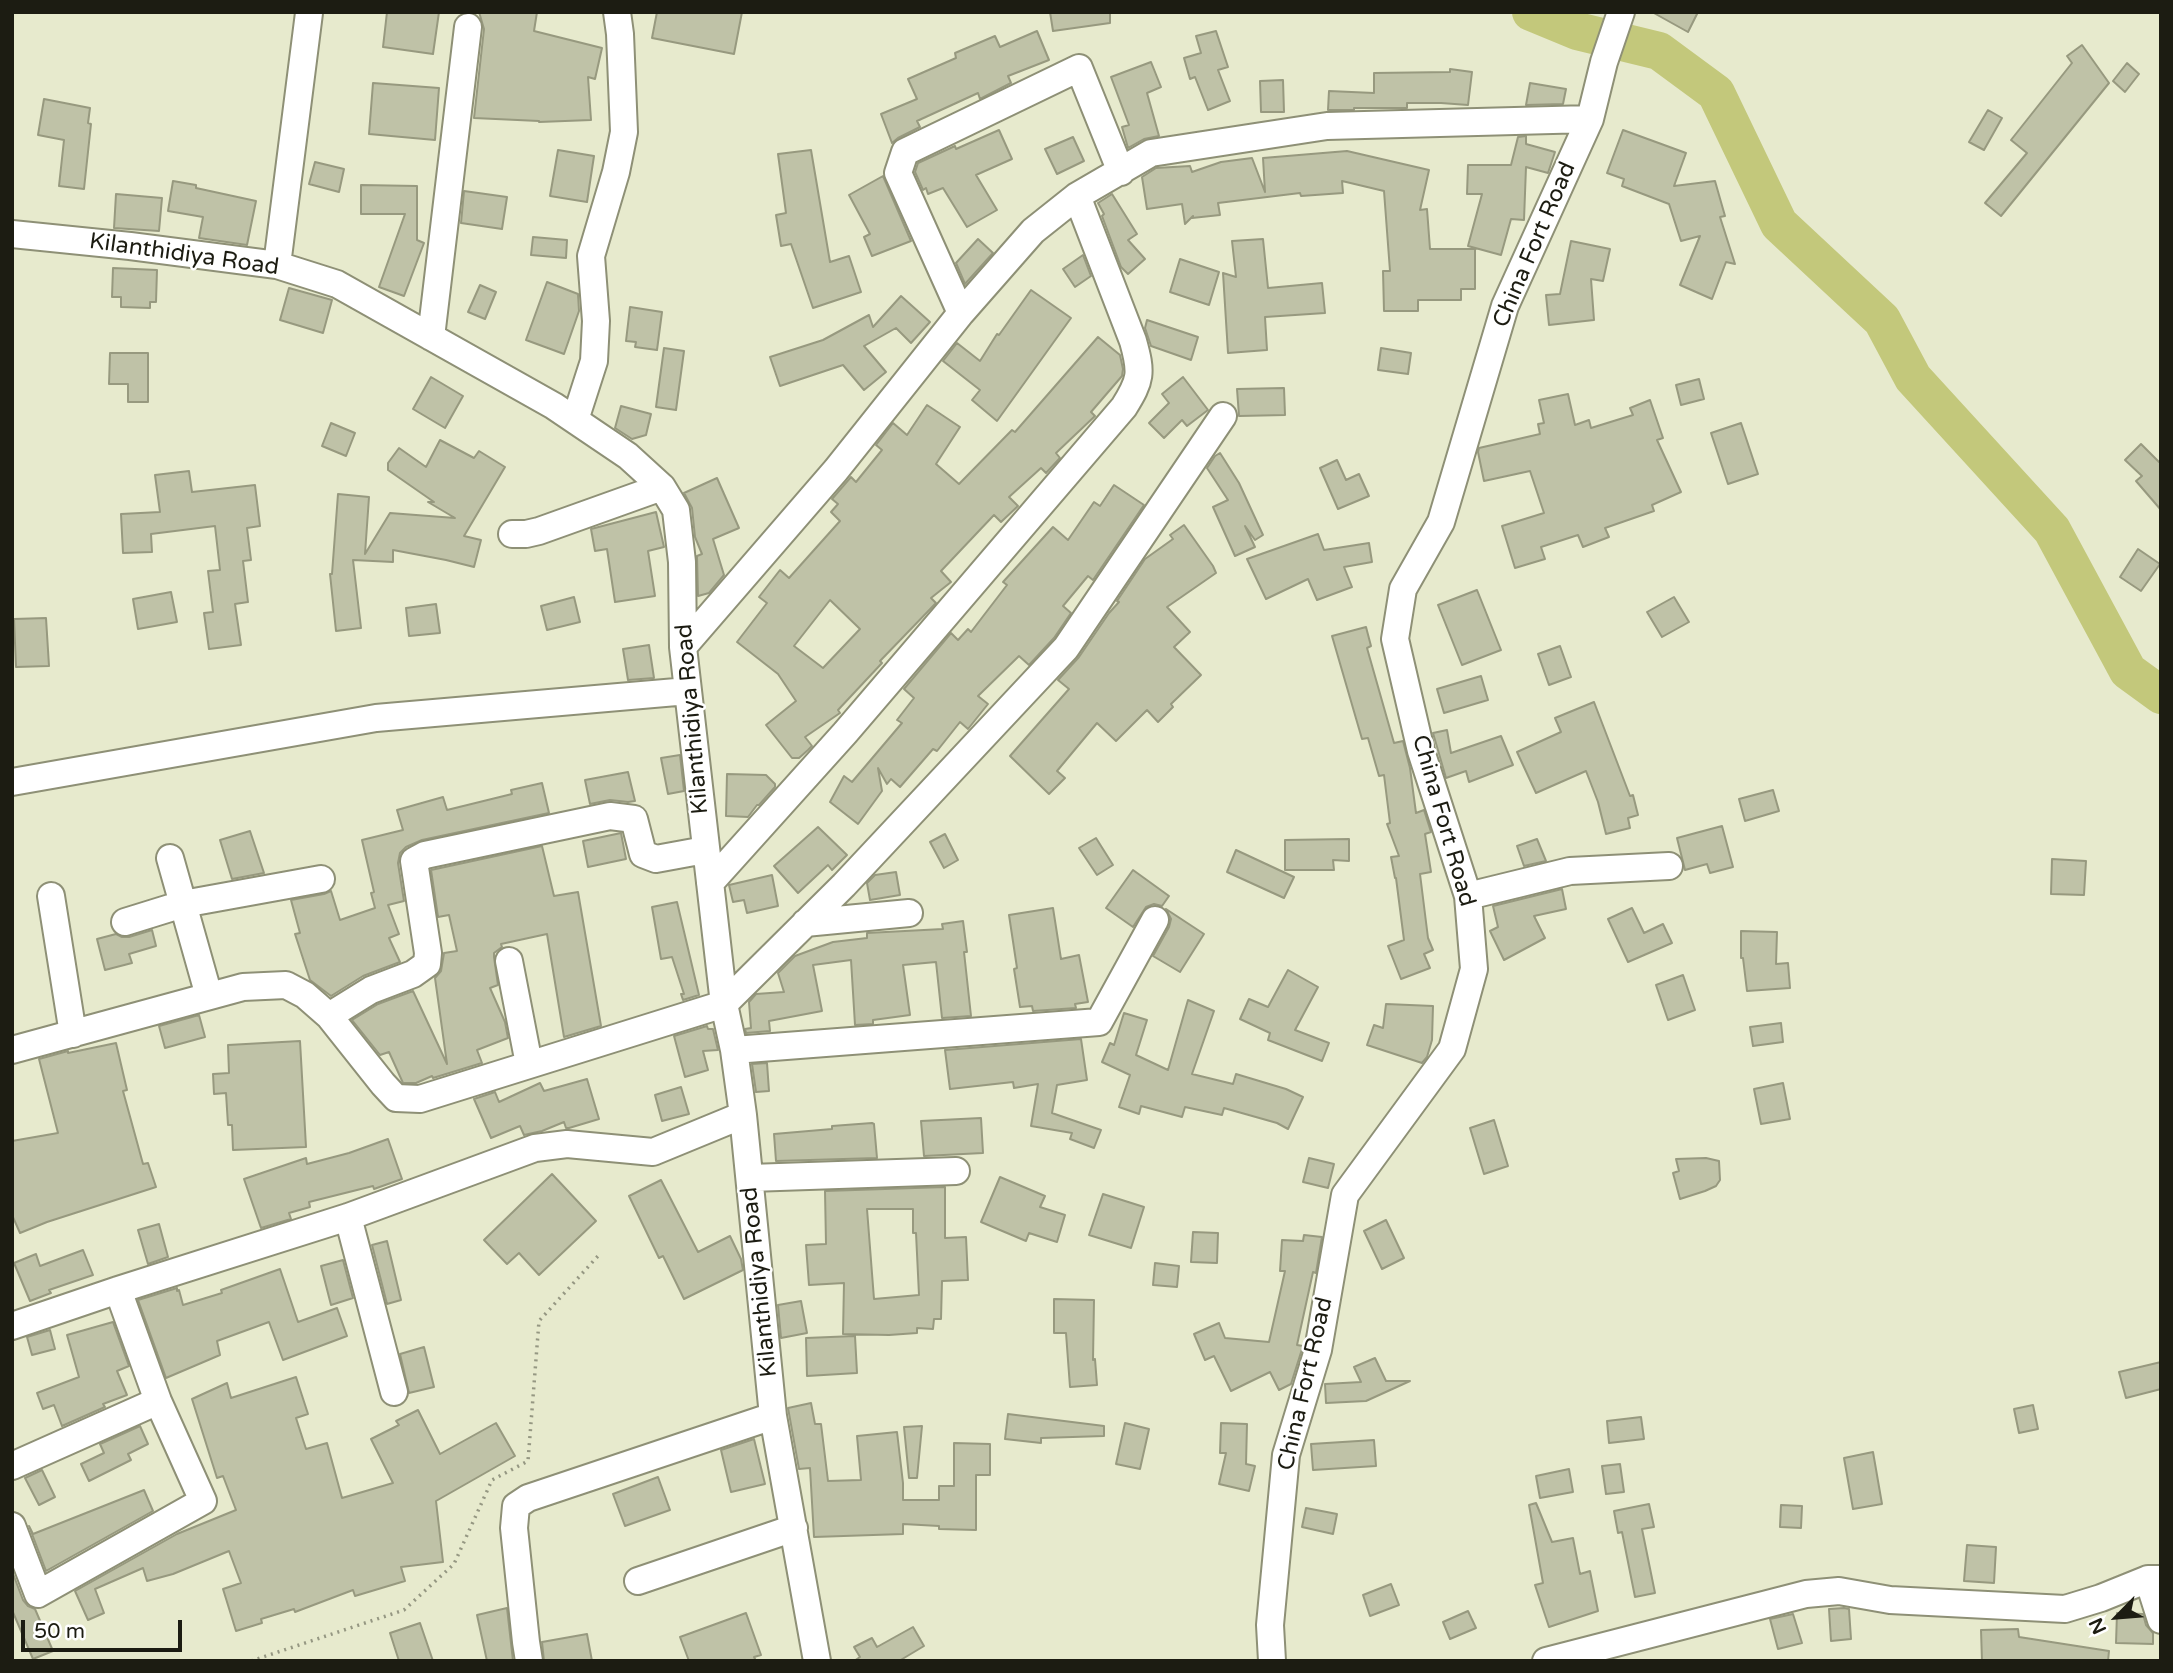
<!DOCTYPE html>
<html>
<head>
<meta charset="utf-8">
<style>
  body { margin:0 }
  #map { position:relative; width:2173px; height:1673px; overflow:hidden; background:#e7eacd; font-family:"Varela Round",sans-serif }
  canvas { display:block }
  .frame { position:absolute; inset:0; border:14px solid #1c1c12; pointer-events:none }
  .north { position:absolute; left:2082px; top:1582px; width:70px; height:70px; -webkit-text-stroke:5px #fff; paint-order:stroke; rotate:245deg; font-size:19px; font-weight:700; line-height:28px; text-align:center; color:#1c1c12 }
  .north::after { content:''; display:block; margin:auto; width:24px; height:32px; background:#1c1c12; clip-path:polygon(50% 0,100% 100%,50% 72%,0 100%) }
  .scale { position:absolute; left:21px; top:1620px; width:161px; height:32px; box-sizing:border-box; border:4px solid #1c1c12; border-top:0; padding-left:9px; font-size:21px; line-height:24px; white-space:nowrap; color:#1c1c12; -webkit-text-stroke:5px #fff; paint-order:stroke }
</style>
</head>
<body>
<div id="map">
<canvas width="2173" height="1673"></canvas>
<div class="frame"></div>
<div class="north">N</div>
<div class="scale">50 m</div>
</div>
<script>
const c = document.querySelector('canvas').getContext('2d');
c.lineJoin = 'round';
function trace(path, color, width, dash) { c.strokeStyle = color; c.lineWidth = width; c.lineCap = dash ? 'butt' : 'round'; c.setLineDash(dash || []); c.stroke(path); }
function paint(path, color) { c.fillStyle = color; c.fill(path, 'evenodd'); }
function drawText(font, color, halo, rows, align = 'center') {
  c.font = font + ' "Varela Round",sans-serif'; c.lineWidth = 5; c.setLineDash([]); c.textBaseline = 'middle'; c.strokeStyle = halo; c.fillStyle = color; for (const [text, x, y, turn = 0] of rows) {
    c.save(); c.translate(x, y); c.rotate((+turn || 0) * Math.PI / 180); c.textAlign = isNaN(turn) ? turn : align; if (halo) c.strokeText(text, 0, 0); c.fillText(text, 0, 0); c.restore();
  }
}
const river = new Path2D(`
  M1531,12L1577,31L1659,51L1716,93L1779,224L1882,320L1913,378L2052,530L2128,671L2161,695`);
const building = new Path2D(`
  M387,12H439L433,54L383,47Z
  M479,12H537L534,31L602,48L595,79L588,77L591,120L539,122V121L474,118L484,29Z
  M657,12H742L734,54L652,38Z
  M1050,12H1110V23L1053,31Z
  M1652,12H1698L1688,32Z
  M1037,31L1049,60L1008,76L1011,83L980,99L978,93L917,121L920,127L898,138L892,143L881,114L917,99L908,79L956,58L955,53L995,36L1000,47Z
  M1216,31L1228,67L1218,70L1230,101L1208,110L1195,77L1190,79L1184,58L1201,53L1196,36Z
  M2082,45L2109,83L2001,216L1985,203L2027,153L2011,140L2072,63L2067,56Z
  M1151,62L1161,87L1147,93L1159,136L1144,139L1128,148L1122,127L1129,125L1111,77Z
  M2127,63L2139,74L2125,92L2113,81Z
  M1450,69L1472,72L1468,105L1441,103H1407V108H1354V110H1328L1329,91L1374,93V73L1450,72Z
  M1283,80L1284,112H1261L1260,81Z
  M373,83L439,88L435,140L369,134Z
  M1530,83L1566,89L1563,104L1526,105Z
  M44,99L90,108L88,123L91,124L84,189L59,186L64,140L38,135Z
  M1988,110L2002,118L1984,150L1969,142Z
  M999,130L1012,159L976,175L997,210L967,227L943,188L928,194L926,188L923,190L915,172L918,163L955,146L956,149Z
  M1623,130L1686,153L1674,186L1715,181L1725,216L1720,217L1735,264L1726,262L1712,299L1680,285L1700,236L1681,241L1669,204L1622,186L1624,179L1607,173Z
  M1526,136V144L1555,152L1548,173L1526,167L1524,220L1511,219L1501,255L1468,246L1482,194H1467L1468,165H1511L1518,137Z
  M1073,137L1084,161L1057,174L1045,149Z
  M558,150L594,156L587,202L550,196Z
  M811,150L830,262L849,256L861,292L813,308L791,244L781,246L776,215L786,213L778,154Z
  M1347,151L1429,170L1420,210L1427,209L1430,249H1475V289H1461V300H1418V311H1384L1383,271H1390L1384,191L1342,181L1343,193L1301,196L1300,193L1218,203L1220,215L1192,218L1193,216L1185,224L1182,204L1147,209L1142,177L1156,168L1190,166L1192,172L1221,162L1252,158L1265,192L1263,158Z
  M315,162L344,169L339,192L309,184Z
  M883,176L911,241L872,256L864,237L870,234L849,195Z
  M173,181L196,185V188L256,201L247,245L199,238L203,217L168,211Z
  M361,185L417,186V240L424,243L404,296L379,287L405,214H361Z
  M464,191L507,197L502,229L461,223Z
  M116,194L162,198L159,231L114,228Z
  M1112,194L1137,234L1128,240L1145,259L1128,274L1121,267L1102,216L1104,214L1098,203Z
  M533,237L567,240L566,258L531,255Z
  M978,239L993,253L965,284L956,263Z
  M1263,239L1268,288L1322,283L1325,313L1265,317L1267,350L1228,353L1223,273L1236,277L1232,241Z
  M1571,241L1610,249L1603,281L1591,279L1594,320L1549,325L1546,295L1560,294Z
  M1083,255L1091,276L1075,287L1063,269Z
  M1180,259L1219,272L1209,305L1170,292Z
  M113,268L157,270L156,302H150V308L121,307V297H112Z
  M547,282L578,294L579,311L564,354L526,340Z
  M480,285L496,292L485,319L468,312Z
  M289,288L332,300L323,333L280,320Z
  M1031,290L1071,318L997,421L972,400L980,390L943,361L957,343L980,361L997,334L999,335Z
  M901,296L930,322L911,343L896,328L864,346L886,372L864,390L843,365L780,386L770,357L823,340L869,315L873,327Z
  M630,307L662,312L657,350L635,347L636,342L626,341Z
  M1147,320L1198,337L1191,360L1151,346L1145,328Z
  M1098,337L1120,355L1123,369L1122,376L1091,412L1095,416L1056,453L1060,458L1046,473L1041,468L1009,497L1018,506L1001,522L994,515L941,571L951,582L931,598L936,603L880,661L882,663L838,710L840,713L805,737L812,746L808,750L799,758H792L766,725L796,701L778,674L737,642L767,603L759,597L780,570L789,578L840,521L831,512L838,504L832,499L851,477L856,482L882,450L876,445L893,423L907,435L927,405L960,427L936,464L959,484L1012,430L1015,432ZM830,600L860,629L823,668L794,646Z
  M664,348L684,351L676,410L656,407Z
  M1381,348L1411,353L1408,374L1378,370Z
  M110,353H148V402H128V384H109Z
  M431,377L463,396L445,428L413,409Z
  M1183,377L1208,410L1187,426L1182,420L1164,438L1149,423L1169,403L1162,394Z
  M1699,379L1704,399L1681,405L1676,385Z
  M1284,388L1285,415L1239,416L1237,389Z
  M1568,394L1575,425L1589,420L1591,428L1633,415L1630,408L1650,400L1663,438L1657,440L1681,492L1652,505L1654,511L1605,528L1609,537L1583,547L1578,535L1541,547L1545,559L1515,568L1502,526L1544,513L1530,471L1484,481L1478,452L1479,448L1540,434L1538,424L1544,423L1539,400Z
  M621,406L651,414L646,435L632,439L615,428Z
  M331,423L355,433L346,456L322,446Z
  M1741,423L1758,474L1728,484L1711,433Z
  M440,440L474,458L479,451L505,467L464,536L481,540L474,567L446,560L393,550V562L353,560L361,628L336,631L330,574H332L338,494L369,497L365,554L390,513L455,518L428,502H434L388,470V463L399,448L426,467Z
  M2141,444L2159,462L2161,460V510L2136,481L2142,476L2125,460Z
  M1220,453L1239,483L1263,535L1255,540L1245,526L1255,547L1235,556L1213,507L1228,500L1207,468L1215,456Z
  M1337,460L1346,480L1359,474L1369,496L1338,509L1320,468Z
  M189,471L192,492L255,485L260,526L247,528L251,560L243,561L248,602L235,604L241,645L209,649L204,613L213,612L208,571L220,570L215,526L151,534L152,552L123,553L121,514L160,512L155,475Z
  M717,478L739,528L713,539L724,575L709,593L698,596L697,556L702,554L695,537L692,508L684,493Z
  M1114,485L1144,505L1093,580L1088,576L1063,606L1071,613L1054,638L1029,665L1019,656L978,696L988,704L968,729L960,722L937,751L933,749L900,787L891,779L887,784L878,768L882,791L858,824L830,802L844,776L852,782L902,723L897,720L914,698L904,689L951,633L958,640L968,629L971,632L1007,585L1003,582L1053,527L1068,540L1094,502L1100,506Z
  M656,512L664,547L648,551L655,596L615,602L607,549L595,551L591,529Z
  M1184,525L1213,566L1216,573L1167,607L1190,632L1174,647L1201,675L1171,704L1173,707L1158,722L1147,710L1116,741L1097,723L1057,771L1065,778L1049,794L1010,756L1069,689L1058,680L1079,657L1109,613L1119,602L1117,601L1145,559L1173,539L1170,535Z
  M1318,534L1324,550L1369,543L1372,562L1344,567L1352,587L1317,600L1308,579L1266,599L1247,559Z
  M2138,549L2160,564L2141,591L2120,577Z
  M1477,590L1501,650L1462,665L1438,605Z
  M171,592L177,622L138,629L133,599Z
  M574,597L580,622L547,630L541,606Z
  M1674,597L1689,622L1662,637L1647,612Z
  M436,604L440,633L409,636L406,608Z
  M46,618L49,666L16,667L14,619Z
  M1366,627L1371,646L1367,648L1394,743L1403,741L1410,768L1416,813L1424,810L1431,832L1425,834L1431,872L1420,874L1428,938L1433,950L1424,954L1430,968L1401,979L1388,946L1404,940L1396,878H1395L1391,857L1399,856L1387,824L1390,823L1384,775L1379,776L1368,738L1362,739L1332,636Z
  M649,645L654,678L628,680L623,649Z
  M1560,646L1571,677L1549,685L1538,654Z
  M1481,676L1488,700L1444,713L1437,689Z
  M1594,702L1630,796L1633,795L1638,815L1628,818L1630,828L1606,834L1598,802L1586,771L1536,793L1517,752L1561,732L1555,718Z
  M1447,730L1451,753L1501,736L1513,765L1469,782L1466,771L1446,778L1433,733Z
  M680,755L684,791L668,794L661,758Z
  M628,772L635,801L628,802L610,800L590,804L585,780Z
  M727,774L766,775L775,784V787L759,805H757L748,817L726,816Z
  M542,783L549,813L422,840L406,847L400,853L398,863L404,901L388,905L399,934L389,938L400,962L363,976L331,996L310,980L295,934L300,933L291,900L324,894L331,891L340,920L375,908L371,893L374,892L362,840L403,830L397,810L443,797L447,810L512,794L511,790Z
  M1773,790L1779,811L1745,821L1739,799Z
  M1722,826L1733,867L1710,873L1707,864L1685,870L1677,838Z
  M818,827L847,855L832,870L828,865L798,893L774,866Z
  M250,831L264,873L232,879L220,840Z
  M621,833L626,859L588,867L583,841Z
  M945,834L958,860L944,868L930,842Z
  M1096,838L1113,865L1097,875L1079,848Z
  M1349,839V861L1333,860L1334,870H1285V840Z
  M1537,839L1546,861L1524,866L1517,846Z
  M542,846L554,896L578,892L601,1026L564,1037L547,934L501,944L502,947L494,953V957L498,985L490,988L505,1022L508,1038L477,1050L482,1063L433,1078L432,1076L416,1083H403L389,1052L380,1055L352,1020L378,1004L413,991L447,1064L435,978L441,971L444,953L457,951L449,915L438,917L431,870Z
  M1236,850L1294,877L1284,898L1227,872Z
  M2052,859L2086,861L2084,895L2051,894Z
  M1133,870L1169,896L1162,906L1154,904L1146,907L1133,927L1106,908Z
  M896,872L900,895L870,900L867,883L875,875Z
  M772,875L778,906L747,913L744,900L733,902L729,885Z
  M1562,889L1566,909L1534,916L1545,938L1504,960L1490,931L1498,927L1493,906Z
  M677,902L699,995L683,1000L681,994H684L672,957L661,959L652,907Z
  M1053,908L1061,959L1079,955L1088,1002L1075,1004L1076,1008L1033,1011L1032,1006L1020,1007L1014,969L1017,968L1009,915Z
  M1632,908L1644,933L1663,924L1672,943L1628,962L1608,919Z
  M1166,909L1204,934L1180,972L1153,956L1169,927L1171,919Z
  M963,921L967,952H964L971,1016L942,1018L936,962L903,965L910,1015L873,1020V1024L855,1025L851,960L813,965L822,1011L769,1021L770,1031L746,1033L745,1029L751,1028L749,1002L756,994L784,992L778,973L795,956L833,942L867,938V933L943,929L942,924Z
  M152,930L156,946L129,954L132,963L105,970L97,939L116,934L122,937H129Z
  M1741,931L1777,932L1776,964L1788,963L1790,988L1747,991L1743,958H1741Z
  M1288,970L1318,987L1295,1030L1329,1043L1322,1061L1268,1040L1270,1033L1240,1019L1249,999L1268,1007Z
  M1683,975L1695,1010L1668,1020L1656,985Z
  M1188,1000L1214,1011L1192,1074L1233,1084L1236,1074L1286,1089L1303,1097L1288,1129L1277,1123L1224,1108L1222,1115L1185,1107L1182,1117L1141,1106L1139,1114L1119,1107L1130,1075L1102,1062L1110,1043L1114,1045L1124,1013L1147,1020L1136,1055L1168,1070Z
  M1386,1004L1433,1006L1432,1040L1427,1057L1422,1063L1367,1045L1374,1025L1383,1028Z
  M199,1015L205,1037L165,1048L159,1026Z
  M1781,1023L1783,1042L1753,1046L1750,1027Z
  M707,1026L708,1029H713L718,1050L703,1051L708,1070L685,1077L674,1036Z
  M1081,1039L1087,1080L1057,1085L1052,1113L1101,1130L1094,1148L1070,1139L1072,1133L1031,1126L1038,1084L1014,1088L1013,1082L950,1089L945,1050Z
  M300,1041L306,1147L233,1150L232,1125H228L226,1093L214,1094L213,1074L229,1073L228,1045Z
  M116,1043L127,1090L123,1091L143,1164L148,1163L156,1187L47,1222L20,1233L12,1215V1141L58,1133L39,1059L68,1051V1053Z
  M767,1063L769,1091L756,1092L752,1064Z
  M587,1079L599,1119L569,1128H566L564,1122L542,1131L524,1135L520,1126L491,1138L474,1099L495,1092L499,1102L540,1083L544,1091Z
  M1783,1083L1790,1119L1761,1124L1754,1089Z
  M681,1087L689,1114L662,1121L655,1095Z
  M981,1118L983,1153L924,1156L921,1121Z
  M1494,1120L1508,1166L1484,1174L1470,1128Z
  M872,1123L874,1124L877,1158L776,1161L774,1134L832,1129V1126Z
  M388,1139L402,1179L374,1189L373,1186L309,1202L310,1207L289,1213L291,1219L261,1228L244,1179L306,1158L307,1164L349,1153Z
  M1309,1158L1334,1164L1328,1188L1303,1182Z
  M1706,1158L1719,1161L1720,1180L1716,1186L1705,1191L1680,1199L1673,1173L1679,1171L1676,1159Z
  M552,1174L596,1221L539,1275L519,1253L507,1264L484,1240Z
  M1000,1177L1045,1196L1040,1207L1065,1215L1057,1242L1029,1233L1026,1241L981,1222Z
  M661,1180L698,1252L730,1236L741,1259L743,1270L684,1299L663,1256L659,1258L629,1196Z
  M945,1187V1238L966,1237L968,1280L942,1281L941,1319H934L933,1329L917,1328V1333L889,1335L843,1334L844,1283L809,1285L806,1245L826,1244L825,1191ZM867,1209H913V1233H916L919,1295L874,1299Z
  M1103,1194L1144,1207L1131,1248L1089,1235Z
  M1386,1220L1404,1258L1382,1269L1364,1231Z
  M159,1224L168,1257L148,1264L138,1230Z
  M1193,1232L1218,1233L1217,1263L1191,1262Z
  M1304,1235L1322,1237L1316,1273L1313,1272L1297,1345L1303,1346L1291,1384L1279,1390L1270,1372L1231,1391L1214,1356L1205,1360L1194,1334L1219,1323L1225,1338L1269,1342L1285,1271H1280L1282,1240L1303,1241Z
  M387,1241L401,1300L387,1304L372,1245Z
  M83,1250L93,1275L49,1290L51,1293L30,1301L14,1263L36,1254L40,1266Z
  M343,1260L353,1298L331,1305L321,1266Z
  M1155,1263L1179,1266L1177,1287L1153,1285Z
  M280,1269L298,1322L337,1308L347,1336L283,1360L269,1322L217,1341L220,1355L166,1378L138,1300L177,1288V1291L179,1290L183,1305L222,1293L221,1290Z
  M1054,1299L1094,1300L1093,1360L1095,1359L1097,1385L1070,1387L1066,1333H1054Z
  M801,1301L807,1333L781,1338L778,1305Z
  M113,1322L129,1366L117,1371L127,1395L103,1404L105,1407L62,1426L54,1405L43,1409L37,1393L79,1377L67,1335Z
  M50,1330L55,1349L32,1355L27,1337Z
  M855,1336L857,1373L807,1376L806,1338Z
  M424,1347L434,1387L409,1393L400,1354Z
  M1375,1358L1386,1381H1410L1366,1401L1326,1403L1325,1384L1361,1382L1354,1367Z
  M2161,1362V1389L2126,1398L2119,1372Z
  M296,1377L308,1414L296,1418L306,1449L327,1443L342,1498L393,1483L371,1439L399,1425L396,1421L418,1410L440,1454L496,1423L515,1456L436,1501L443,1562L401,1567L405,1581L355,1596L353,1590L295,1612L294,1609L261,1619L262,1623L236,1631L223,1589L241,1583L229,1551L173,1574L147,1581L143,1568L95,1589L104,1613L88,1620L75,1591L177,1534L236,1510L223,1476L217,1478L192,1399L227,1383L231,1398Z
  M811,1403L815,1424H821L828,1481L861,1480L857,1436L897,1432L903,1483V1500H939V1486H954V1443L990,1444V1475H976V1530L939,1529V1526L903,1524V1534L814,1537L810,1468L799,1469L788,1408Z
  M2033,1405L2038,1429L2019,1433L2014,1409Z
  M1008,1414L1104,1426V1436L1041,1438V1443L1005,1439Z
  M1641,1417L1644,1439L1609,1443L1607,1421Z
  M1125,1423L1149,1429L1140,1469L1116,1464Z
  M1221,1423L1247,1424L1246,1464L1255,1466L1249,1491L1219,1484L1226,1453H1220Z
  M140,1426L148,1444L128,1454L131,1460L89,1481L81,1464L104,1453L100,1444Z
  M922,1426L917,1478H909L904,1427Z
  M754,1439L765,1484L731,1492L721,1450Z
  M1374,1440L1376,1466L1313,1470L1311,1444Z
  M1873,1452L1882,1504L1853,1509L1844,1458Z
  M1620,1464L1624,1492L1606,1494L1602,1466Z
  M1569,1469L1573,1492L1540,1498L1536,1476Z
  M42,1470L55,1497L39,1505L25,1478Z
  M658,1477L670,1510L625,1526L613,1494Z
  M144,1490L153,1511L46,1571L29,1526L33,1534Z
  M1536,1503L1552,1542L1573,1538L1580,1574L1590,1571L1598,1611L1549,1627L1535,1585L1543,1583L1529,1505Z
  M1649,1504L1654,1527L1642,1529L1655,1593L1635,1597L1622,1532L1618,1533L1614,1511Z
  M1781,1505L1802,1506L1801,1528L1780,1527Z
  M1306,1508L1337,1514L1333,1534L1302,1527Z
  M1967,1545L1996,1547L1994,1583L1964,1581Z
  M12,1571L23,1600L28,1606L35,1609L53,1651L33,1659L12,1610Z
  M1391,1584L1399,1605L1370,1616L1363,1595Z
  M507,1608L513,1661H487L477,1615Z
  M1844,1608L1849,1609L1851,1639L1831,1641L1829,1609Z
  M1468,1611L1476,1628L1450,1639L1443,1622Z
  M746,1613L761,1655L754,1657L756,1661H689L680,1637Z
  M2117,1613L2143,1614L2146,1625L2153,1633V1644L2116,1643Z
  M1793,1614L1802,1643L1778,1649L1770,1619Z
  M420,1623L433,1661H399L390,1633Z
  M913,1627L924,1646L899,1661H854L860,1657L854,1647L872,1638L877,1647Z
  M2018,1629L2019,1637L2109,1651L2108,1661H1982L1981,1630Z
  M587,1634L592,1661H544L542,1642Z`);
const path = new Path2D(`
  M251,1661L404,1610L454,1564L492,1480L528,1461L539,1321L598,1256`);
const minor = new Path2D(`
  M12,234L130,246L277,265L337,284L554,406L628,456L662,487L676,510L682,562L683,647L724,1004L734,1050L743,1115L773,1416L817,1661
  M277,265L309,13
  M961,313L898,173L905,152L1079,68L1121,172
  M431,337L468,27
  M575,420L594,361L596,321L591,256L616,172L624,132L620,34L617,12
  M512,534H526L539,531L662,487
  M683,647L836,470L961,313L1033,231L1077,196L1151,153L1327,126L1590,119
  M12,782L376,718L688,691
  M170,858L209,996
  M710,883L845,733L1124,407C1141,380 1142,373 1133,341L1077,196
  M51,896L73,1034
  M1468,896L1570,871L1669,866
  M125,922L183,904L321,879
  M805,923L909,913
  M509,961L529,1064
  M329,1016L371,990L413,974L427,964L428,953L414,861L425,855L610,816L634,819L643,854L656,859L705,850
  M12,1050L243,987L286,985L305,995L329,1016L383,1084L396,1098L420,1099L724,1004L844,885L1066,648L1223,416
  M734,1050L1099,1022L1155,920
  M750,1178L956,1171
  M348,1217L394,1392
  M12,1326L118,1290L348,1217L535,1148L567,1144L653,1152L743,1115
  M12,1466L158,1401
  M12,1526L38,1594L203,1501L158,1401L118,1290
  M2148,1579L2161,1620
  M638,1581L794,1528
  M529,1661L526,1642L514,1528L516,1506L528,1498L773,1416
  M1272,1661L1270,1625L1286,1455L1318,1350L1345,1195L1452,1049L1474,969L1468,896L1421,751L1395,639L1403,589L1441,522L1505,306L1590,119L1604,62L1621,12
  M1546,1661L1806,1594L1839,1591L1890,1600L2065,1609L2101,1598L2148,1579H2161`);
const streetNames = [
  ["China Fort Road",1535,245,-67],
  ["Kilanthidiya Road",184,255,8],
  ["Kilanthidiya Road",693,719,-95],
  ["China Fort Road",1443,821,74],
  ["Kilanthidiya Road",760,1282,-96],
  ["China Fort Road",1306,1384,-77]
];
trace(river, '#c3c87b', 38);
paint(building, '#bfc2a7');
trace(building, '#97997f', 2);
trace(minor, '#8e9076', 30);
trace(path, '#959782', 3.5, [2, 5]);
trace(minor, '#fff', 26);
drawText('23px', '#1c1c12', '#fff', streetNames);
</script>
</body>
</html>
